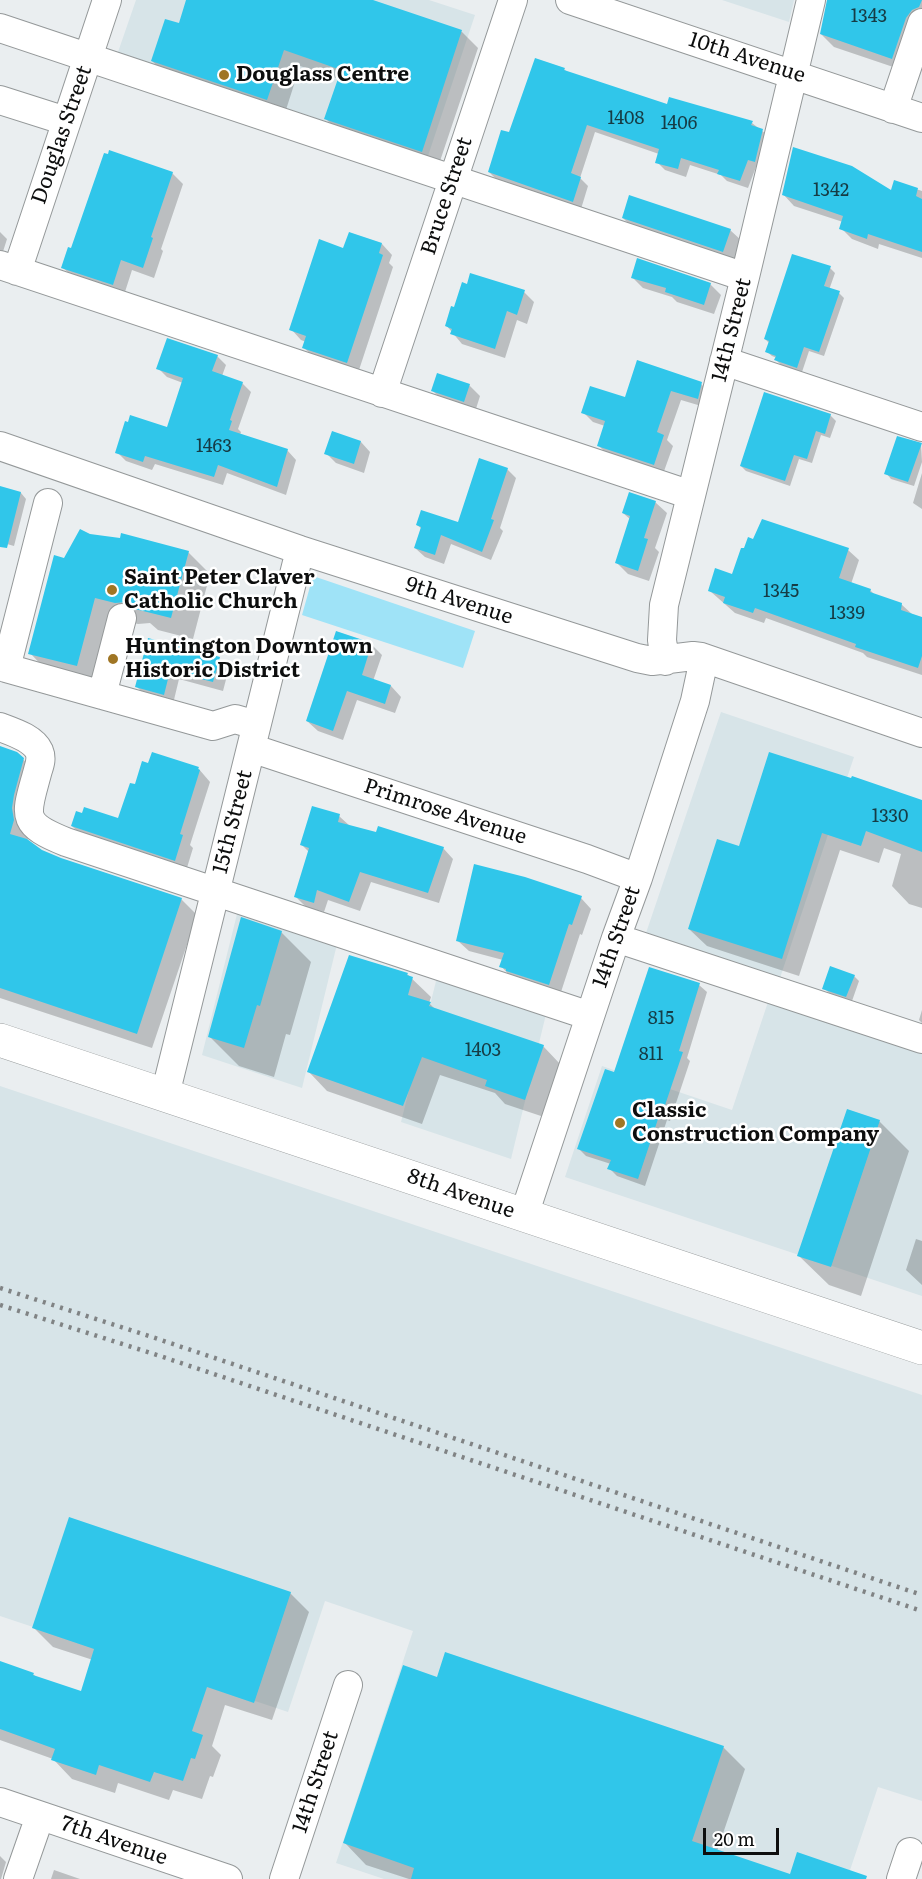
<!DOCTYPE html>
<html>
<head>
<meta charset="utf-8">
<style>
  body { margin:0 }
  #map { position:relative; width:922px; height:1879px; overflow:hidden; background:#eaeef0; font-family:Literata,serif }
  canvas { display:block }
  .scale { position:absolute; left:703px; top:1828px; width:76px; height:27px; box-sizing:border-box; border:3px solid #0d0e0e; border-top:0; padding-left:8px; font-size:18px; line-height:21px; white-space:nowrap; color:#0d0e0e; -webkit-text-stroke:4px #fff; paint-order:stroke }
</style>
</head>
<body>
<div id="map">
<canvas width="922" height="1879"></canvas>
<div class="scale">20 m</div>
</div>
<script>
const c = document.querySelector('canvas').getContext('2d');
c.lineJoin = 'round';
function paint(path, color) { c.fillStyle = color; c.fill(path, 'evenodd'); }
function trace(path, color, width, dash) { c.strokeStyle = color; c.lineWidth = width; c.lineCap = dash ? 'butt' : 'round'; c.setLineDash(dash || []); c.stroke(path); }
function drawText(font, color, halo, rows, align = 'center') {
  c.font = font + ' Literata,serif'; c.lineWidth = 5; c.setLineDash([]); c.textBaseline = 'middle'; c.strokeStyle = halo; c.fillStyle = color; for (const [text, x, y, turn = 0] of rows) {
    c.save(); c.translate(x, y); c.rotate((+turn || 0) * Math.PI / 180); c.textAlign = isNaN(turn) ? turn : align; if (halo) c.strokeText(text, 0, 0); c.fillText(text, 0, 0); c.restore();
  }
}
const built = new Path2D(`
  M136,0H429L475,15L427,159L117,55Z
  M722,0H794L789,22Z
  M721,712L854,757L780,978L646,933Z
  M240,902L339,936L302,1088L202,1055Z
  M439,969L548,1006L511,1159L401,1122Z
  M769,999L922,1051V1296L565,1177L602,1066L732,1110Z
  M0,1086L922,1395V1801L878,1787L847,1879H384L336,1863L413,1631L325,1601L288,1712L0,1616Z`);
const green = new Path2D(`
  M313,576L475,631L463,668L302,615Z`);
const shadow = new Path2D(`
  M188,0H369L462,32L478,48L438,167L342,135L326,119L339,79L300,66L284,116L169,77L152,61L180,25Z
  M828,0H922V26L905,71L834,47L821,34Z
  M564,69L567,72L668,106L752,123L771,138L763,169L756,167L748,188L727,181L721,175L690,165L686,177L665,170L657,162L659,154L595,132L580,178L588,186L581,209L497,180L489,172L510,134Z
  M172,173L183,184L161,249L163,251L154,278L132,270L124,295L74,278L62,267L72,250Z
  M895,182L922,191V258L879,244L878,249L852,239L841,228L843,222L794,206L783,194L891,192Z
  M623,218L730,230L742,241L734,262L634,229Z
  M0,232L7,239L0,261Z
  M382,244L392,255L389,263L393,267L358,373L315,358L304,348L306,342L301,340L291,329L344,250Z
  M830,268L835,273L829,290L839,293L844,298L824,356L809,351L802,372L781,365L776,360L777,358L772,356L766,351L769,343L765,339Z
  M633,278L710,284L721,295L714,314L677,302L672,297L643,288Z
  M524,292L534,302L527,324L517,320L505,358L462,344L446,325Z
  M217,356L226,365L222,376L242,383L251,392L238,429L241,432L240,435L287,450L296,460L286,495L227,473L223,485L155,464L152,470L126,461L117,452L168,429L183,383L167,377L158,368Z
  M701,384L711,394L708,408L681,400L667,440L673,446L663,474L609,456L599,446L605,426L593,422L583,412L626,399Z
  M469,385L480,396L475,412L444,402L433,391Z
  M830,415L836,421L830,438L821,435L812,463L799,459L790,486L746,471L741,466Z
  M361,442L370,452L364,473L336,463L326,453Z
  M921,444L922,462L914,486L891,479L886,473Z
  M507,469L516,478L500,528L503,531L491,560L451,544L444,564L425,557L415,548L422,529L417,525L459,524Z
  M922,473V509L913,503Z
  M0,488L21,493L26,499L14,546L0,542Z
  M655,502L667,513L655,548L659,552L649,581L628,574L617,563L631,520L623,513Z
  M90,536L188,552L210,574L193,639L158,630L150,623L138,624L116,619L99,687L51,675L30,653L65,559Z
  M848,550L859,560L851,584L870,590L875,595L901,604L913,615L922,618V675L867,657L863,653L766,618L764,623L735,613L710,591L733,576Z
  M337,633L372,645L382,655L373,681L391,686L401,697L395,713L357,700L343,740L318,731L307,721Z
  M149,640L219,659L229,668L223,691L179,679L173,704L146,696L137,687Z
  M0,748L18,754L39,776L27,842L42,851L60,859L181,899L197,915L152,1048L0,998Z
  M198,768L210,782L190,845L193,848L186,871L83,837L72,826L119,819L135,786Z
  M922,801V908L909,904L892,886L901,854L884,848L879,863L840,850L799,976L707,946L689,929L740,848Z
  M339,816L351,827L443,848L453,859L439,903L371,882L360,911L328,900L324,912L306,907L296,897L309,852L302,845Z
  M581,898L591,909L582,935L580,934L560,995L511,977L501,966L503,960L469,951L458,941Z
  M281,932L311,962L290,1035L286,1034L274,1077L239,1066L209,1036Z
  M407,974L431,997L429,1003L436,1010L543,1046L561,1065L544,1117L505,1104L495,1093L440,1075L422,1124L327,1091L309,1072Z
  M854,976L859,981L852,1001L829,993L824,988Z
  M699,985L707,992L687,1058L690,1061L670,1121L667,1120L645,1186L617,1176L609,1168L611,1164L586,1156L578,1148Z
  M922,1010V1023L919,1020Z
  M879,1121L909,1151L861,1296L829,1285L799,1256Z
  M916,1239L922,1241V1285L906,1270Z
  M290,1593L309,1612L272,1720L225,1705L212,1746L221,1755L213,1777L210,1776L202,1799L173,1790L169,1800L118,1783L115,1793L72,1779L53,1759L0,1740V1663L33,1674L37,1678L82,1693L93,1660L53,1647L34,1628Z
  M438,1679L723,1747L745,1769L717,1851L791,1876L849,1879H409L366,1865L345,1843Z
  M0,1856L6,1862L1,1879H0Z
  M54,1870L80,1879H51Z`);
const building = new Path2D(`
  M186,0H373L462,30L422,152L324,119L341,70L284,50L267,100L151,61L165,19L179,23Z
  M827,0H922L919,7L912,10L906,18L892,59L820,34Z
  M535,58L565,68L564,70L667,104L669,97L753,121L751,125L763,129L755,162L748,160L740,181L717,174L719,170L681,158L678,169L655,163L659,149L587,125L571,173L581,177L573,202L488,172L501,130L509,132Z
  M793,147L852,166L891,190L894,180L918,188L916,196L922,199V252L868,234L867,239L839,229L843,216L782,195Z
  M109,150L173,172L151,237L153,238L143,268L121,260L113,285L61,268L68,247L71,248L104,153L108,154Z
  M629,195L731,229L723,252L622,218Z
  M349,232L382,243L379,253L383,255L347,363L302,348L306,336L289,330L319,239L343,248Z
  M792,254L831,266L824,286L840,291L819,352L804,347L797,368L774,360L776,356L765,352L769,341L764,339Z
  M637,258L711,283L704,305L665,292L666,288L631,278Z
  M470,273L525,290L517,315L507,311L495,349L450,334L452,329L445,326L451,306L454,307L462,282L467,284Z
  M167,338L218,355L212,371L243,382L230,420L232,421L229,430L288,449L277,487L218,465L214,477L145,456L143,462L115,453L125,421L128,422L130,415L167,427L183,378L156,369Z
  M637,360L702,382L698,399L671,391L657,432L664,435L654,465L597,446L605,421L581,413L590,386L625,397Z
  M437,373L470,384L464,402L431,391Z
  M764,392L831,414L825,434L816,431L807,459L794,455L785,481L740,466Z
  M332,431L361,441L354,464L324,454Z
  M897,436L922,443L908,482L884,474Z
  M479,458L508,468L491,519L494,520L482,552L441,535L435,555L414,548L421,527L416,525L421,510L458,522Z
  M0,486L21,492L7,548L0,547Z
  M629,492L656,501L644,538L648,539L638,571L615,563L630,516L622,513Z
  M762,519L849,548L839,578L871,589L870,592L902,603L901,610L922,617V656L918,668L855,647L856,644L755,608L753,613L723,603L725,597L708,591L715,568L732,574L741,548H744L748,537L753,539Z
  M80,529L90,534L120,538L121,533L189,551L171,618L135,609L127,602L115,603L95,598L77,666L28,654L54,555L64,558Z
  M336,631L372,643L362,675L391,685L385,704L347,691L333,731L306,721Z
  M148,638L220,657L213,682L170,671L164,695L135,687Z
  M0,746L17,752L24,758L14,795L12,808L14,820L10,834L27,839L42,850L61,858L182,898L137,1034L0,988Z
  M152,752L199,767L198,769L200,770L180,834L183,835L175,861L71,826L76,811L82,813L84,807L118,818L130,783L135,784L142,761L148,763Z
  M769,752L851,778L852,776L922,800V852L866,831L861,846L822,833L782,959L688,929L717,839L739,846Z
  M312,806L340,814L338,822L376,832L378,826L444,847L428,893L360,872L349,902L317,890L314,903L294,897L309,848L300,845Z
  M474,864L525,877L582,896L572,925L569,924L549,985L506,971V969L499,967L504,953L456,941Z
  M241,917L282,931L260,1006L257,1005L244,1048L208,1037Z
  M349,955L408,973L407,975L413,977L408,995L431,1002L429,1006L544,1045L525,1100L485,1086L487,1080L422,1057L403,1106L307,1072Z
  M830,966L855,975L846,997L822,989Z
  M649,967L700,983L679,1051L683,1052L662,1114L660,1113L638,1179L607,1169L611,1160L577,1149L605,1069L614,1072Z
  M847,1109L880,1120L831,1267L797,1256Z
  M69,1517L291,1592L254,1703L207,1687L192,1731L203,1735L195,1759L191,1758L183,1781L154,1772L150,1782L99,1765L96,1775L51,1760L55,1749L0,1729V1661L34,1673L33,1675L81,1691L94,1649L32,1628Z
  M445,1652L724,1746L692,1841L790,1874L797,1852L867,1876L866,1879H411L414,1868L343,1843L403,1665L437,1677Z`);
const minor = new Path2D(`
  M570,0L922,118
  M0,28L745,277
  M0,100L66,121
  M893,109L922,23
  M0,265L691,495
  M17,271L107,0
  M724,361L922,427
  M382,393L513,0
  M0,446L300,550L637,658L652,661L693,656L701,657L922,733
  M48,503L6,668L213,726L235,719L256,725
  M665,661L662,640L664,605L745,277L811,0
  M102,695L122,618
  M0,727C13,732 33,738 39,751C42,758 40,764 38,770C26,815 18,823 66,842L590,1016
  M251,748L587,859L638,878
  M616,938L922,1039
  M165,1095L300,550
  M524,1215L616,938L638,878L695,701L701,673V657
  M0,1802L228,1879
  M18,1879L40,1816
  M284,1879L348,1685
  M901,1879L910,1852`);
const major = new Path2D(`
  M0,1040L922,1348`);
const rail = new Path2D(`
  M0,1288L149,1336L922,1595
  M0,1305L160,1356L922,1611`);
const markers = [
  [224,75,6,"#9f7524"],
  [112,590,6,"#9f7524"],
  [113,659,6,"#9f7524"],
  [620,1123,6,"#9f7524"]
];
const numberNames = [
  ["1343",869,17],
  ["1408",626,119],
  ["1406",679,124],
  ["1342",831,191],
  ["1463",214,447],
  ["1345",781,592],
  ["1339",847,614],
  ["1330",890,817],
  ["815",661,1019],
  ["1403",483,1051],
  ["811",651,1055]
];
const streetNames = [
  ["10th Avenue",747,58,18],
  ["Douglas Street",62,135,-71],
  ["Bruce Street",447,196,-72],
  ["14th Street",732,330,-76],
  ["9th Avenue",459,601,18],
  ["Primrose Avenue",445,812,18],
  ["15th Street",233,822,-76],
  ["14th Street",617,937,-71],
  ["8th Avenue",461,1194,19],
  ["14th Street",316,1782,-72],
  ["7th Avenue",114,1841,19]
];
const poiNames = [
  ["Douglass Centre",236,75],
  ["Saint Peter Claver",124,578],
  ["Catholic Church",124,602],
  ["Huntington Downtown",125,647],
  ["Historic District",125,671],
  ["Classic",632,1111],
  ["Construction Company",632,1135]
];
paint(built, '#d7e4e8');
paint(green, '#9fe3f7');
paint(shadow, '#0003');
paint(building, '#30c6ea');
trace(minor, '#949899', 30);
trace(major, '#949899', 34);
trace(minor, '#fff', 28);
trace(major, '#fff', 33);
trace(rail, '#808384', 4.5, [3, 6]);
for (const [x, y, r, color] of markers) { const dot = new Path2D(); dot.arc(x, y, r, 0, 2 * Math.PI); c.fillStyle = color; c.fill(dot); trace(dot, '#fff', 2); }
drawText('18px', '#163c45', null, numberNames);
drawText('21px', '#0d0e0e', '#fff', streetNames);
drawText('bold 21px', '#0d0e0e', '#fff', poiNames, 'left');
</script>
</body>
</html>
